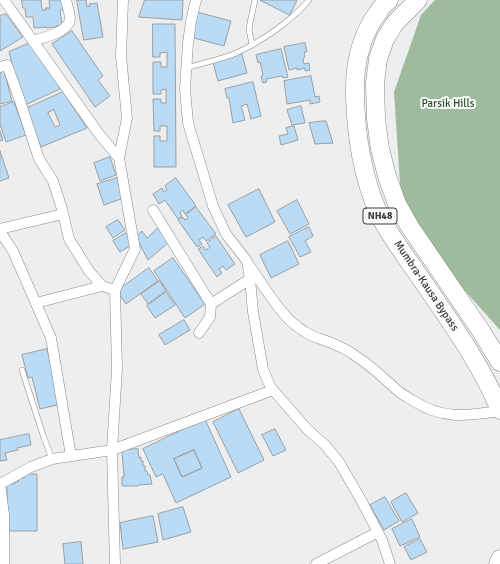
<!DOCTYPE html>
<html>
<head>
<meta charset="utf-8">
<style>
  body { margin:0 }
  canvas { display:block; background:#eceeef }
</style>
</head>
<body>
<canvas width="500" height="564"></canvas>
<script>
const c = document.querySelector('canvas').getContext('2d');
c.lineJoin = 'round';
function paint(path, color) { c.fillStyle = color; c.fill(path, 'evenodd'); }
function trace(path, color, width, dash) { c.strokeStyle = color; c.lineWidth = width; c.lineCap = dash ? 'butt' : 'round'; c.setLineDash(dash || []); c.stroke(path); }
function drawText(font, color, halo, rows, align = 'center') {
  c.font = font + ' Signika,sans-serif'; c.lineWidth = 4; c.setLineDash([]); c.textBaseline = 'middle'; c.strokeStyle = halo; c.fillStyle = color; for (const [text, x, y, turn = 0] of rows) {
    c.save(); c.translate(x, y); c.rotate((+turn || 0) * Math.PI / 180); c.textAlign = isNaN(turn) ? turn : align; if (halo) c.strokeText(text, 0, 0); c.fillText(text, 0, 0); c.restore();
  }
}
const forest = new Path2D(`
  M435,0H500V330L441,264L401,199L394,92L421,15Z`);
const building = new Path2D(`
  M22,0H41L42,10H46L45,8H50L49,0H63L65,10H60L62,25L56,26V27L46,28V27L34,28L33,17H26L25,8H23Z
  M77,0H86L87,7L90,6L89,4L97,3L103,37L84,40Z
  M145,0H183L182,20L139,17Z
  M260,0H297L290,15Z
  M197,12L231,21L224,46L190,37Z
  M6,14L23,37L0,51V16Z
  M153,24H175L176,167H154V136H160V141H167V126H160V131H154L153,99H161V103H166V89L161,90V94H153V62H161V67H167V52L160,53V57H153Z
  M72,31L103,76L98,80L110,96L95,107L52,44Z
  M30,43L42,54L60,89L23,106L9,52Z
  M305,43L307,52H304L305,57L303,58L304,64L309,63L310,70L305,71V68L297,70V68L289,70L284,47Z
  M281,49L288,77L283,78L282,76L266,79L267,82L263,83L261,76L263,75L260,62L258,63L256,55Z
  M242,54L247,73L218,81L213,62Z
  M4,70L12,101L0,104V71Z
  M311,76L315,97L319,96L320,102L310,104V100L287,104L284,81Z
  M253,82L261,116L251,119L247,104L241,106L245,120L233,123L229,98H227L225,89Z
  M63,92L87,128L41,147L25,109ZM54,110L60,125L55,127L48,113Z
  M14,102L26,135L6,142L0,124V107Z
  M301,106L305,123L292,125L287,110Z
  M326,121L333,143L315,144L309,123Z
  M294,126L298,140L281,145L279,136L288,134L286,128Z
  M0,131L3,140L0,141Z
  M0,151L9,178L0,181Z
  M110,157L116,175L100,181L94,163Z
  M117,178L124,198L104,205L97,184Z
  M176,178L196,206L185,214L183,210L180,213L182,216L178,219L165,200L159,204L153,194L162,188L164,192L167,190L165,186Z
  M259,189L275,222L246,237L228,205Z
  M297,200L309,224L290,234L277,211Z
  M196,207L216,234L206,241L203,237L199,240L202,244L197,247L178,220L183,217L185,220L188,218L186,215Z
  M118,220L125,230L113,238L106,227Z
  M309,227L313,236L305,241L311,252L300,257L289,237Z
  M158,228L169,242L148,260L136,237L142,231L147,238Z
  M126,233L133,244L120,252L113,241Z
  M216,236L235,264L226,270L223,266L219,269L222,273L217,277L198,249L203,246L206,250L210,247L207,243Z
  M288,241L299,264L271,278L260,255Z
  M173,258L205,304L185,318L154,271Z
  M149,268L158,281L126,304L117,291Z
  M160,281L166,291L148,304L141,294Z
  M166,292L175,305L155,318L147,306Z
  M184,320L190,330L165,345L159,335Z
  M47,349L61,404L40,409L32,377L28,378L22,355Z
  M239,409L264,460L238,473L213,422Z
  M205,419L231,477L176,503L163,474L156,477L143,449ZM194,450L202,468L182,477L174,459Z
  M275,429L286,450L273,456L262,435Z
  M29,434L31,445L17,448L18,450L5,453L7,460L0,461V440Z
  M138,449L139,458L141,457V461H143V466H145V471H147L148,475H150L152,484L138,485V486H122V477H124L122,450Z
  M194,450L202,468L182,477L174,459Z
  M23,474H37V531H7V484H15V482H18L19,478H24Z
  M406,493L418,513L402,522L391,502Z
  M385,497L399,521L384,530L370,505Z
  M183,507L191,532L163,540L158,514Z
  M153,516L158,542L123,549L120,523Z
  M412,519L420,537L400,546L392,529Z
  M420,539L427,552L411,560L404,547Z
  M81,542L83,564H65L63,544Z`);
const lane = new Path2D(`
  M252,44L249,30L250,23L255,0
  M187,68C202,63 219,60 234,54C261,42 290,22 309,0
  M22,370L44,438L52,459`);
const street = new Path2D(`
  M4,0L99,134L119,158L135,249L115,290L117,369L112,450L115,564
  M196,0L191,21L188,43L185,89L188,123L213,206L226,234L247,261L250,279L253,312L263,369L270,386L273,390L307,429L325,445L339,462L361,500L382,540L390,564
  M33,41C44,37 68,33 70,19C70,14 67,5 66,0
  M0,67L7,65L18,95L39,159L53,181L62,209L69,239L89,271L102,286L115,290
  M119,158L127,118L121,56L123,0
  M153,210L211,304L250,279
  M0,229L63,214
  M0,235L3,236L13,251L51,338L71,456
  M249,265C265,287 281,318 305,332C314,338 326,340 336,345C343,348 351,352 357,357C372,366 384,379 397,390C401,394 407,397 412,400C442,420 466,416 500,411
  M36,303L102,286
  M199,333L210,317L211,304
  M0,484L31,467L52,459L112,450L273,390
  M0,484L4,515V564
  M316,564L378,532`);
const highway = new Path2D(`
  M389,0C386,3 381,7 379,11C360,36 354,66 355,96C356,135 362,175 378,212C387,232 404,254 417,273C447,317 479,360 500,410
  M418,0L395,23L385,39L378,59L375,83L376,119L380,149L387,176L397,204L410,227L481,331L500,362
  M498,564L500,559`);
const shields = [
  [380,216,34]
];
const shieldNames = [
  ["NH48",380,216]
];
const parkNames = [
  ["Parsik Hills",448,104]
];
const streetNames = [
  ["Mumbra-Kausa Bypass",426,286,56]
];
paint(forest, '#9fba9c');
paint(building, '#b9dbf6');
trace(building, '#9d9fa0', 1);
trace(lane, '#888a8c', 6);
trace(street, '#888a8c', 11);
trace(highway, '#888a8c', 19);
trace(lane, '#fff', 5);
trace(street, '#fff', 10);
trace(highway, '#fff', 18);
for (const [x, y, w] of shields) { const box = new Path2D(); box.roundRect(x - w / 2, y - 8, w, 16, 3); c.fillStyle = '#f9fbfd'; c.fill(box); trace(box, '#383939', 1); }
drawText('bold 10px', '#383939', null, shieldNames);
drawText('11px', '#295026', '#f9fbfd', parkNames);
drawText('11px', '#383939', '#f9fbfd', streetNames);
</script>
</body>
</html>
